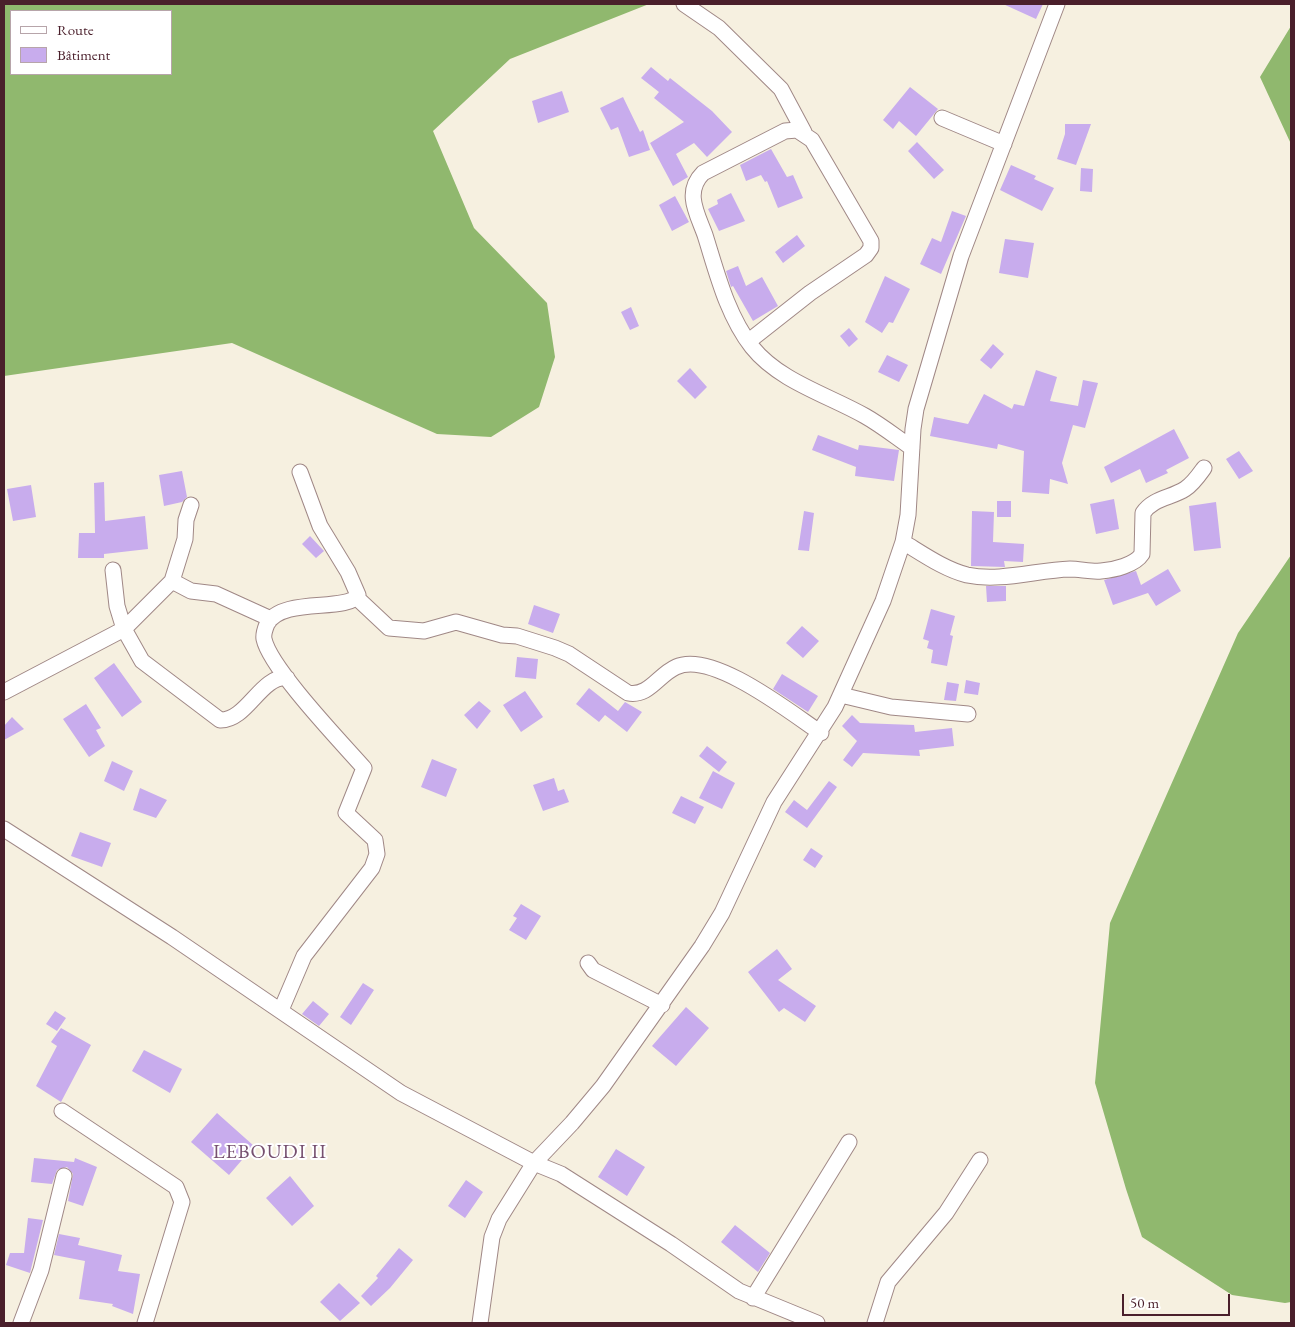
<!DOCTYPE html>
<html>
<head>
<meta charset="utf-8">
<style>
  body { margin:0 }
  #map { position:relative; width:1295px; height:1327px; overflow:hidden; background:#f6f0e0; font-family:"EB Garamond",serif }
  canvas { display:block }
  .frame { position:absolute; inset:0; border:5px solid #4a1f2b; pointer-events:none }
  .legend { position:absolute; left:10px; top:10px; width:162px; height:65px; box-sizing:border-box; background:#fff; border:1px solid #b7a5aa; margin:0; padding:6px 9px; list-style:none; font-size:15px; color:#4a1f2b }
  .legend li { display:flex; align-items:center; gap:10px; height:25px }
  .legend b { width:25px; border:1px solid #b7a5aa }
  .scale { position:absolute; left:1122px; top:1294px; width:108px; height:22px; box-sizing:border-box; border:2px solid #4a1f2b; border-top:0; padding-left:6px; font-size:15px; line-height:18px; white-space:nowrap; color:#4a1f2b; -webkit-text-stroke:4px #fff; paint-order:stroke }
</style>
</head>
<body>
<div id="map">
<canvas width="1295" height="1327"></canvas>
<div class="frame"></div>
<ul class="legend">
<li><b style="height:6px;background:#fff"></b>Route</li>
<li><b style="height:14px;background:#c8aced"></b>Bâtiment</li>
</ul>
<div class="scale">50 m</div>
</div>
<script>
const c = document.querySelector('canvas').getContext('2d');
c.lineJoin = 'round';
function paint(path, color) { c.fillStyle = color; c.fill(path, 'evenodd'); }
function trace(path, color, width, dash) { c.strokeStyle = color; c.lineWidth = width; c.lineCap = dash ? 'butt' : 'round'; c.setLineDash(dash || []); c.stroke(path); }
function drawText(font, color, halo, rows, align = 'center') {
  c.font = font + ' "EB Garamond",serif'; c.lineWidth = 4; c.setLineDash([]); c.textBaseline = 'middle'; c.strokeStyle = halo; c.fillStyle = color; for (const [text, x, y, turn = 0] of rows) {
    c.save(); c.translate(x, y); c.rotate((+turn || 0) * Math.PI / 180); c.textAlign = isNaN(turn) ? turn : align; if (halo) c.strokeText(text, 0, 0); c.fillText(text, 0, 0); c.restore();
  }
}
const forest = new Path2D(`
  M4,4H649L510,59L433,131L474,228L547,303L555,357L539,407L491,437L437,434L232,343L4,376ZM11,11H171V74H11Z
  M1291,26V144L1260,77Z
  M1291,555V1302L1285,1303L1232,1295L1142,1237L1126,1189L1095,1083L1110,923L1238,633Z`);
const building = new Path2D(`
  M1003,4H1043L1036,19Z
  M651,67L668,81L670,78L712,111L732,132L707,157L694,143L676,154L688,177L673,186L650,143L684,122L654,98L659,92L641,78Z
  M910,87L938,109L916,136L899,121L893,129L883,120Z
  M562,91L569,112L538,123L532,101Z
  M623,97L640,132L643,130L650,150L629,157L618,127L611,130L600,108Z
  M1065,124H1091L1076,165L1057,159L1065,134Z
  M917,142L944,170L934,179L908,151Z
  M771,149L787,177L793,175L803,198L778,208L767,181L765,182L761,175L746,181L740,165Z
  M1011,165L1036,176L1034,179L1054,188L1042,211L1000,190Z
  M1081,168L1093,169L1092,192L1080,191Z
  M731,193L745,221L719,231L708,209L718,204L717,200Z
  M675,196L689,222L672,231L659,205Z
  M952,211L966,216L941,274L920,264L932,238L941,242Z
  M797,235L805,246L783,263L775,252Z
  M1005,239L1034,243L1028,278L999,273Z
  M738,266L746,286L762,277L778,306L753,321L733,286L731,287L726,271Z
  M885,276L910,289L893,323L889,322L882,333L865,322Z
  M631,307L639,326L630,330L621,312Z
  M849,328L858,339L849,347L840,336Z
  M993,344L1004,354L991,369L980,360Z
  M887,355L908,365L899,382L878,372Z
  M690,368L707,387L695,399L677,381Z
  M1036,370L1057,377L1050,401L1078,406L1083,380L1098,383L1085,428L1073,425L1062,463L1068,484L1050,479L1049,494L1022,492L1024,451L998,444L997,449L930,436L934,417L968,424L984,394L1012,409L1014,404L1024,406Z
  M1174,429L1189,458L1166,470L1168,473L1146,483L1140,469L1111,483L1104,467Z
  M818,435L858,450L859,445L899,450L894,481L855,476L856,467L812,450Z
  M1239,451L1253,471L1239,479L1226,459Z
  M182,471L187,497L182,502L164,506L159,475Z
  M104,482L105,521L145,516L148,549L104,554V558H78L79,533H95L94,483Z
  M31,485L36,517L13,521L7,489Z
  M1114,499L1119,529L1096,534L1090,504Z
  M997,501H1011V517H997Z
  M1216,502L1221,548L1194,551L1189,506Z
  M804,511L814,513L809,551L798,550Z
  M972,511L994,512L993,542L1024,544L1023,562L1004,561L1005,567L971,566Z
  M310,536L324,551L316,558L302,544Z
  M1168,569L1181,591L1156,606L1148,593L1113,605L1104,580L1136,571L1141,585Z
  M986,586H1006V601L987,602Z
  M534,605L560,614L553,633L528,624Z
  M931,609L955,616L950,635L953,636L947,666L931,663L933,650L927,648L929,641L923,639Z
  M802,626L819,641L803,658L786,643Z
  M517,657L538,659L536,679L515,677Z
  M114,663L142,702L122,717L94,678Z
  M782,674L818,696L808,712L773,689Z
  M966,680L980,683L978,695L964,693Z
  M947,682L959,684L956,701L944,700Z
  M589,688L618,711L625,702L642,712L627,732L605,715L599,722L576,704Z
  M525,691L543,717L521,732L503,705Z
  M479,701L491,711L477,729L464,715Z
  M86,704L101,728L96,730L105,746L89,757L63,719Z
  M852,715L860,723L914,725L915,732L952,728L954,746L919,750L920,756L863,753L852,767L843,760L857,741L842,726Z
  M12,717L24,729L4,740V726Z
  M707,746L727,762L719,772L699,756Z
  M432,759L457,769L446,797L421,787Z
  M112,761L133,771L124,791L104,781Z
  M713,771L735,783L722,809L699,798Z
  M554,778L558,791L564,789L569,802L543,811L533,785Z
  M829,781L837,787L807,828L785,812L794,800L807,810Z
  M140,788L167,800L156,818L133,810Z
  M681,796L704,807L695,824L672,813Z
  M80,832L111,843L102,867L71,856Z
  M811,848L823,856L815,868L803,860Z
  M521,904L541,916L526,940L509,930L517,918L513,916Z
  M777,949L792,969L778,980L816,1006L805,1022L784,1008L779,1012L748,972Z
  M363,983L374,990L351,1025L340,1017Z
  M313,1001L329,1014L319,1026L302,1014Z
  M686,1007L709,1028L676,1066L652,1046Z
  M55,1011L66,1018L57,1031L46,1024Z
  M61,1028L91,1045L61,1102L36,1086L57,1046L51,1042Z
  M144,1050L182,1069L170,1093L132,1071Z
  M217,1113L254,1146L229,1175L191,1142Z
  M616,1149L645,1167L627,1196L598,1177Z
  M34,1158L74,1162L75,1158L97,1167L83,1206L68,1201L73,1174L67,1167L57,1170L52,1184L31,1182Z
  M290,1176L314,1206L292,1226L266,1198Z
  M466,1180L483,1192L465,1218L448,1206Z
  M28,1218L43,1220L30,1273L6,1265L10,1253H24Z
  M735,1225L770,1253L758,1272L721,1242Z
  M59,1234L80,1238L78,1245L122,1255L118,1271L140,1274L133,1314L112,1306L113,1304L79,1299L85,1261L54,1255Z
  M399,1248L413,1260L390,1288L371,1306L361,1296L378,1278L376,1276Z
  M339,1283L360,1303L340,1321L320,1302Z`);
const minor = new Path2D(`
  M684,4L719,28L781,89L804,132
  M942,118L1004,144
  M749,341L810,293L866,255L871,248V241L812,140L797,130L785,131L703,173C684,192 697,213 705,235C717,273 727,315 752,347C779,381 828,395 865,416C881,425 896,437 912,448
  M903,542C923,554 944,569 967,575C1000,582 1037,570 1070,569C1080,569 1091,572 1101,571C1114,570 1135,565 1142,554L1143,513C1153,498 1171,498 1185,489C1193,484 1199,475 1204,468
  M113,570L117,606L124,629L142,661L220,720C247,721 261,675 287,678
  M172,581L191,591L216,594L271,619
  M357,598L389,628L424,631L456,622L502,635L517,636L555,648L569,654L628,693C649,697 658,675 676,667C712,650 791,713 821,733
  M4,692L124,629L172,581L185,539L186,520L191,505
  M841,695L891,707L968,714
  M4,829L172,937L401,1093L534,1163L561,1174L671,1244L739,1291L817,1323
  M588,963L593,970L662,1005
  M281,1010L304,956L372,868L377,854L375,840L346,813L364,768C342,743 270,668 264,639C263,634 265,629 267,624C283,596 347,613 358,595L348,572L320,526L300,472
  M62,1111L176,1187L182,1202L145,1323
  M753,1298L849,1142
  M21,1323L41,1270L64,1176
  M480,1323L492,1237L499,1219L534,1163L572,1123L603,1086L702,946L722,913L774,802L835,707L883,601L903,542L908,515L913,429L916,409L961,256L1057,4
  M875,1323L888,1282L946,1213L980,1160`);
const quarterNames = [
  ["LEBOUDI II",270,1153]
];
paint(forest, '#90b86e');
paint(building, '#c8aced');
trace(minor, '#a08886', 17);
trace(minor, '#fff', 15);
c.letterSpacing = '1px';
drawText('20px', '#76506f', '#fff', quarterNames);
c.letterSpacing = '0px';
</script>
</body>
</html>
